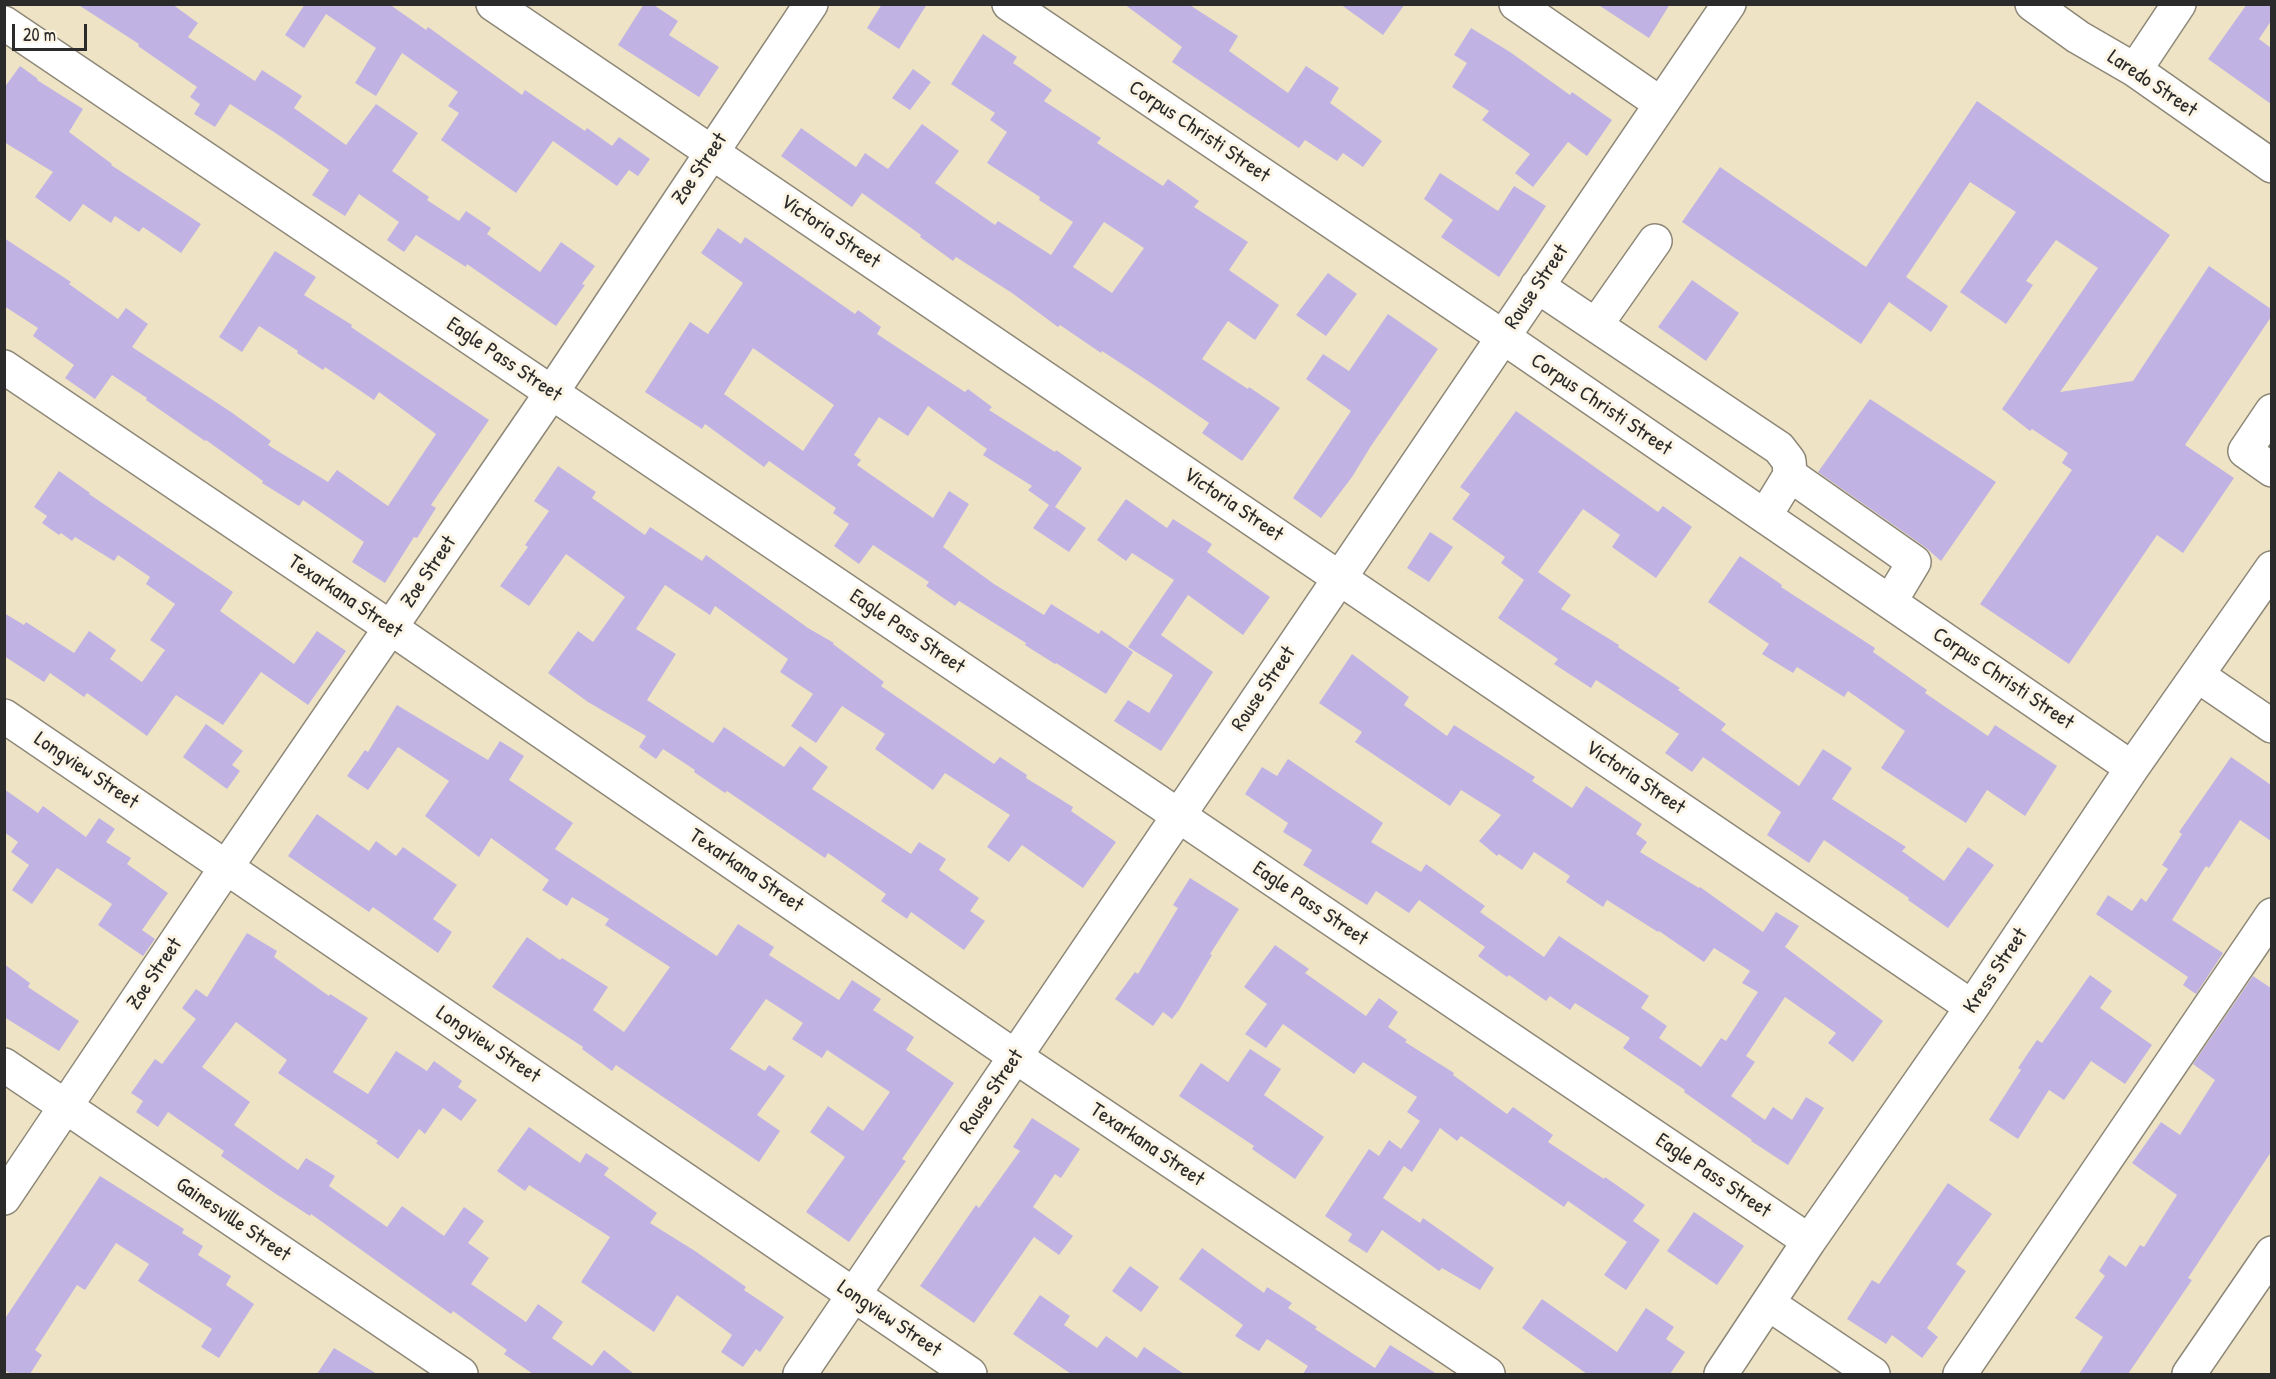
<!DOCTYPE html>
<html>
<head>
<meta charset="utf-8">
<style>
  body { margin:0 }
  #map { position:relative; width:2276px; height:1379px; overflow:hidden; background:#efe3c5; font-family:"Patrick Hand",sans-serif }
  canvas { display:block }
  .frame { position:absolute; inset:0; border:6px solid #2b2b2b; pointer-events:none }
  .scale { position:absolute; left:12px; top:24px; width:75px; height:27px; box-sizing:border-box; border:3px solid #2b2b2b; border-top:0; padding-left:8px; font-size:18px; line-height:21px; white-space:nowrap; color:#2b2b2b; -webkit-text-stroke:4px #fcf5e5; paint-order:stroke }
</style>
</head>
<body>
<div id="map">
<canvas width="2276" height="1379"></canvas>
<div class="frame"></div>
<div class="scale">20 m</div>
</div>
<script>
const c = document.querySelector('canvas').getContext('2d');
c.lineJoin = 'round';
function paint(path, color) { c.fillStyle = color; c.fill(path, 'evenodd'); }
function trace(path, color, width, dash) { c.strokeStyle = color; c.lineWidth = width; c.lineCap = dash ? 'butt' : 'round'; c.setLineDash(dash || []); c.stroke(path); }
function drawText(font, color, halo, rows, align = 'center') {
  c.font = font + ' "Patrick Hand",sans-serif'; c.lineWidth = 6; c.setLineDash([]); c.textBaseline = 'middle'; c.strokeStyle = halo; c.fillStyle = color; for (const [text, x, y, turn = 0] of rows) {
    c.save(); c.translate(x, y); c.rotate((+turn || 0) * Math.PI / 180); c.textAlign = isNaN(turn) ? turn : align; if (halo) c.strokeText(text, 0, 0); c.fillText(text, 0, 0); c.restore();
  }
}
const building = new Path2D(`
  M77,4H172L198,23L188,37L255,81L262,70L302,96L294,108L346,145L376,104L418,133L392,171L429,197L427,200L459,221L466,211L491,228L487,234L540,272L561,242L595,266L582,284L585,285L556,326L467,264L466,267L416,235L404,252L387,240L399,222L359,194L345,216L312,195L329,170L277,134L230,104L215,127L194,114L200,104L190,97L197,87L138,46L139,44Z
  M305,4H389L426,30L428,27L522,95L525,90L585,131L587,128L612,146L619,137L650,159L638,176L629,170L617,186L553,141L516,193L441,140L459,113L448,106L458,92L402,53L376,96L355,83L376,48L326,14L304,48L285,35Z
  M644,4H652L678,21L669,35L719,67L699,97L618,45Z
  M882,4H927L899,49L867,28Z
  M1124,4H1188L1238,36L1229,51L1288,93L1306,66L1339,88L1330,103L1382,141L1363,167L1343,153L1337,161L1305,140L1299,148L1172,62L1182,47Z
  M1340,4H1405L1383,35Z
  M1597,4H1670L1649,38Z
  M2247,4H2271V21L2259,39L2271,48V104L2208,59Z
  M1471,28L1510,52L1570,95L1572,92L1612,120L1587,156L1568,142L1533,187L1515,173L1530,154L1482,120L1489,111L1452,87L1467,63L1454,55Z
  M983,34L1017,57L1013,63L1052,90L1044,101L1101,138L1097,143L1163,186L1168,179L1199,201L1194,207L1248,242L1229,270L1279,305L1255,340L1228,321L1202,359L1248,389L1249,387L1280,408L1242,461L1202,433L1209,423L1148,381L1102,351L1101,353L1060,325L1058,327L1012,293L956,257L953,261L920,237L921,235L862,193L852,207L781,156L801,128L856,167L865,153L888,169L922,124L959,151L935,183L995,225L998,221L1051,255L1073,222L1039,200L1040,197L987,163L1007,132L990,120L995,113L951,84ZM1104,222L1144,248L1112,293L1073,267Z
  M20,66L38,79L37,80L83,109L69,132L112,164L111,165L201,224L181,253L143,227L139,232L115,216L111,223L83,204L70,222L35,197L53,172L4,142V88Z
  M913,69L931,82L910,110L892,98Z
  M1977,101L2170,235L2060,392L2133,381L2209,266L2271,309V317L2185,445L2234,478L2183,553L2157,535L2069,664L1980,604L2072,470L2062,463L2068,453L2032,429L2030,431L2002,409L2098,268L2056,240L2026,281L2033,285L2006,324L1960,292L2016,212L1970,182L1906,277L1948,306L1931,332L1889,302L1861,344L1682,222L1720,167L1866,267Z
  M1440,173L1498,211L1514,186L1546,206L1499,277L1441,237L1453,220L1424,199Z
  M718,228L741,244L745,237L855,314L858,310L881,327L877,334L965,392L968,389L992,407L989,410L1055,452L1056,450L1082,468L1055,507L1086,528L1069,552L1033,528L1049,505L1028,490L1032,486L983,455L987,449L928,406L908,436L879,417L854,455L861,460L857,465L933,518L949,491L969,504L943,547L994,584L1044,615L1051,604L1099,634L1101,630L1133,652L1106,694L1056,663L1055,664L1025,645L1026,643L959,601L955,606L926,586L929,582L873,545L859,564L834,546L849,524L833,513L836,508L769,461L764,467L705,424L702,429L645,392L690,322L708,334L743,283L701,253ZM753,348L834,405L803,451L724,394Z
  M4,238L71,282L69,284L118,319L126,308L148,324L132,347L231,412L271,441L268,445L328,482L337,470L388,506L436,434L379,392L374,400L325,367L323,370L297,353L298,351L259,326L242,352L219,337L275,251L316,277L304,295L352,325L351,327L489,420L431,505L436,508L417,538L414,537L385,583L352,562L364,542L303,500L299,506L262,483L263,481L206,440L205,441L146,400L147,398L112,375L95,399L65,378L74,365L33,336L38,328L4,306Z
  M1328,273L1357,294L1326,336L1296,315Z
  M1692,280L1739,313L1706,361L1658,327Z
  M1388,314L1438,349L1371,446L1352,477L1321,518L1293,498L1351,411L1306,379L1323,354L1349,371Z
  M1870,399L1996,482L1941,561L1925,547L1818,472Z
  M1516,411L1658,512L1663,506L1692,527L1656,578L1612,547L1620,535L1583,509L1538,572L1571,595L1561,609L1619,645L1618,647L1680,688L1678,690L1726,724L1721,730L1799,786L1823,749L1852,768L1832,799L1906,847L1902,851L1944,881L1968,847L1994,865L1948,928L1908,900L1909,898L1824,840L1809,863L1767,835L1781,812L1703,757L1692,772L1665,753L1679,734L1596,680L1591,688L1554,664L1558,659L1498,618L1524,580L1501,563L1505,557L1452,519L1470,494L1460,487Z
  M558,466L596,492L592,498L645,535L650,527L702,561L706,555L808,628L834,643L833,644L884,682L881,686L994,764L1000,757L1027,775L1026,778L1073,807L1071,811L1116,842L1083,888L1022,845L1009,862L987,847L1010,815L945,773L933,790L875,749L885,734L842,706L816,743L791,726L813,694L780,672L788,659L715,606L710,615L665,585L636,629L676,654L647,700L713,743L724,727L784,767L800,746L828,767L812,789L911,854L919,842L946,859L939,870L979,898L970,911L985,921L964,950L911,912L907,919L881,901L886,894L828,853L825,858L727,791L725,793L694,772L695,770L663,749L656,759L639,747L646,736L588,702L548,673L578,631L593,642L625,597L566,554L529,606L500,586L528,547L525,545L549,511L534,501Z
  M59,471L90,493L89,494L233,592L220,611L294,664L317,631L346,651L308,705L261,672L223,725L176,695L147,736L87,693L84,697L50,673L44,682L4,656V613L24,625L26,622L74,653L89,631L116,650L110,659L142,682L165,650L150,640L175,604L146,584L150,577L118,555L114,561L75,537L72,541L61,533L59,535L42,523L47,516L34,507Z
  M1126,499L1167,528L1173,519L1212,544L1207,552L1270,597L1243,635L1188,595L1161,635L1213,672L1161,751L1114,721L1128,700L1149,713L1173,675L1128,647L1174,580L1132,553L1126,561L1097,540Z
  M1430,532L1453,547L1429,582L1407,568Z
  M1740,556L1782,585L1781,587L1875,648L1873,652L1927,690L1925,693L1988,736L1995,725L2057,766L2025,816L1987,790L1966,823L1881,768L1905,731L1848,691L1844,697L1797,667L1793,673L1762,654L1769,644L1708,602Z
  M1352,654L1409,697L1404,705L1447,736L1454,725L1535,777L1532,781L1572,808L1586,786L1642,824L1636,834L1647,842L1640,852L1699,888L1700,887L1763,932L1776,912L1799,926L1785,947L1883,1021L1853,1062L1828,1043L1836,1033L1785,997L1746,1056L1755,1062L1731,1096L1765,1120L1773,1107L1792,1120L1806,1097L1824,1108L1788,1165L1751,1141L1752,1140L1684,1092L1685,1090L1623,1048L1630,1038L1575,1003L1570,1010L1550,996L1546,1001L1509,975L1507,977L1478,956L1485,947L1419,900L1409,913L1376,891L1367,905L1303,865L1312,850L1283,832L1288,823L1245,794L1262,767L1277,776L1288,759L1383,823L1371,842L1421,872L1426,864L1485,906L1480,912L1544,957L1559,936L1649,996L1641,1008L1667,1026L1659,1038L1701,1067L1721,1038L1726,1041L1758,992L1742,983L1750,971L1714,948L1704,962L1659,931L1658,932L1607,900L1603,907L1566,882L1570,876L1534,852L1522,870L1499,854L1497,856L1479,841L1501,815L1461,790L1450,806L1355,742L1362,732L1319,703Z
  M397,705L488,760L500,741L524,756L509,780L573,823L555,849L717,956L738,924L774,947L769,955L839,1000L852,980L881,999L873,1010L914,1037L906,1050L954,1083L902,1159L906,1161L849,1242L806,1212L845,1157L810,1132L828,1106L863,1131L890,1092L827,1050L822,1058L792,1039L803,1023L766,999L730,1049L765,1071L769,1065L785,1076L757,1115L780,1131L759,1162L616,1065L612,1071L582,1049L583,1047L492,987L527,937L560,960L562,958L608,987L593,1010L624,1032L670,967L605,925L609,919L572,897L567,906L542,890L549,880L491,838L479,857L425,816L449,781L398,747L368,790L347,776L365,750L368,752Z
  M206,724L243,751L232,765L240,771L227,789L183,757Z
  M2231,757L2271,785V841L2240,820L2209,868L2206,866L2172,920L2223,953L2196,994L2183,985L2188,977L2096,914L2108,895L2132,911L2141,898L2146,902L2168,869L2162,865L2182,834L2179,832Z
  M4,789L38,813L43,806L86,837L99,818L115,829L106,842L131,858L127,864L168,893L142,930L155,939L143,956L98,925L112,904L57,868L32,904L12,890L29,865L11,852L18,842L4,832Z
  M317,814L369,851L376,841L396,856L403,847L457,885L433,919L452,932L438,953L373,907L369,912L288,856Z
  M1190,878L1239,909L1210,954L1212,955L1179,1010L1172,1019L1163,1012L1153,1026L1115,999L1135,972L1138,974L1178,908L1173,905Z
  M247,933L277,951L274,957L329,996L330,994L368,1018L333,1072L368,1094L396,1051L427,1071L434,1061L462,1081L458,1087L477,1100L461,1121L443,1108L425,1134L419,1129L398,1159L376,1143L378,1141L278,1073L287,1060L236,1022L202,1067L250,1102L234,1125L298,1170L306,1158L335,1176L329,1186L387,1227L402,1206L444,1236L464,1207L484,1221L468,1243L489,1258L471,1284L526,1322L538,1304L563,1322L552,1338L592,1366L604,1350L634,1374H533L504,1354L507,1350L453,1311L451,1314L311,1214L310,1216L273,1192L221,1156L224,1151L168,1112L158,1127L136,1112L143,1101L131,1093L155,1059L162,1064L196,1019L182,1008L196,989L207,997Z
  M1275,945L1309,969L1305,973L1366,1016L1379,998L1398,1012L1388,1027L1407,1040L1405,1042L1454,1073L1453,1075L1507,1114L1513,1107L1553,1135L1548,1142L1604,1179L1605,1177L1645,1205L1633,1221L1660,1240L1626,1290L1604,1275L1627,1242L1568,1201L1564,1207L1461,1136L1457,1141L1440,1128L1412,1172L1404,1166L1383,1198L1420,1223L1423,1218L1494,1268L1480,1290L1442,1268L1439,1271L1382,1230L1367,1253L1348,1241L1352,1234L1325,1216L1369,1149L1379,1156L1389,1140L1401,1149L1420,1121L1407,1112L1417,1097L1363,1062L1354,1074L1283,1024L1266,1048L1245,1034L1267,1004L1244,987Z
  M4,964L30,983L28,987L79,1021L59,1051L4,1017Z
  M2090,975L2112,991L2100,1008L2152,1045L2125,1084L2091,1061L2064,1100L2049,1090L2018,1139L1989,1120L2021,1070L2018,1068L2037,1040L2042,1043Z
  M2253,976L2271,988V1152L2188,1278L2192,1280L2128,1374H2079L2103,1337L2075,1318L2105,1276L2099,1271L2109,1255L2126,1267L2140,1245L2144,1247L2177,1195L2132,1163L2161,1122L2180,1135L2215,1080L2193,1064Z
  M1250,1049L1281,1069L1264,1095L1324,1137L1295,1179L1252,1149L1254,1146L1179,1096L1201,1063L1228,1082Z
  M1032,1118L1080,1149L1061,1178L1055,1174L1033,1207L1073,1236L1059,1255L1034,1237L974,1323L920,1286L976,1205L979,1208L1020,1151L1013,1147Z
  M529,1127L580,1163L586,1153L609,1168L604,1175L657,1213L650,1223L695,1251L746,1287L744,1290L784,1317L760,1352L756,1349L743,1367L721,1352L732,1335L677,1295L654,1332L581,1282L610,1237L529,1185L525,1191L497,1171Z
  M100,1176L184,1229L182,1233L203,1246L198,1255L231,1276L226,1285L254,1304L219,1358L201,1347L212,1329L138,1281L149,1264L116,1243L85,1290L77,1285L35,1350L42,1355L30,1374H12L4,1370V1320Z
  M1948,1183L1992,1214L1956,1264L1966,1271L1927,1328L1938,1337L1922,1358L1892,1335L1886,1344L1847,1319L1872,1280L1879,1284Z
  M1694,1212L1744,1246L1717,1285L1667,1251Z
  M1202,1248L1264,1293L1267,1287L1292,1303L1288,1308L1317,1327L1315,1329L1375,1368L1390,1345L1437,1374H1303L1308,1366L1267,1339L1259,1351L1235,1336L1243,1325L1179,1279Z
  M1130,1266L1159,1287L1141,1312L1112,1291Z
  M1040,1295L1070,1316L1064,1325L1097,1348L1106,1336L1137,1358L1144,1347L1184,1374H1071L1013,1334Z
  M1542,1299L1617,1352L1646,1308L1674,1327L1666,1339L1685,1352L1670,1374H1587L1522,1328Z
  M334,1348L377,1374H317Z`);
const minor = new Path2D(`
  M493,4L1972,1007
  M1009,4L1503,337L2132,768
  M1516,4L1661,104
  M2032,4L2078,37L2135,70L2272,166
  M4,23L1809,1241
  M2135,70L2179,4
  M1537,286L1779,448L1789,461L1790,475L1765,516
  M1596,325L1655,241
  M4,367L391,628L1016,1057L1488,1374
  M2272,411L2245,451L2272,470
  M1790,475L1914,562L1890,602
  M2197,675L2272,726
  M4,716L970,1374
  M4,1065L461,1374
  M4,1198L227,866L552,392L811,4
  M1769,1304L1873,1374
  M800,1374L1729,4
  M1721,1374L1809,1241L1972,1007L2132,768L2272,568
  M1960,1374L2272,915
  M2189,1374L2272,1253`);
const streetNames = [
  ["Laredo Street",2152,84,34],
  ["Corpus Christi Street",1199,132,34],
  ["Zoe Street",700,169,-56],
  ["Victoria Street",830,232,34],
  ["Rouse Street",1537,287,-56],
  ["Eagle Pass Street",504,360,34],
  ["Corpus Christi Street",1601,405,34],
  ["Victoria Street",1233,505,34],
  ["Zoe Street",429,572,-56],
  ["Texarkana Street",345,597,34],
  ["Eagle Pass Street",907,632,34],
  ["Corpus Christi Street",2003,679,34],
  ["Rouse Street",1264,689,-56],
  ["Longview Street",86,771,34],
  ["Victoria Street",1635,778,34],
  ["Texarkana Street",746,871,34],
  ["Eagle Pass Street",1310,904,34],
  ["Kress Street",1996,971,-56],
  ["Zoe Street",155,974,-56],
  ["Longview Street",488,1045,34],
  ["Rouse Street",992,1092,-56],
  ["Texarkana Street",1147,1145,34],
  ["Eagle Pass Street",1713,1176,34],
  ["Gainesville Street",233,1220,34],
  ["Longview Street",889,1319,34]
];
paint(building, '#c0b3e3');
trace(minor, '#8d8778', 36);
trace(minor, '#fff', 33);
drawText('21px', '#2b2b2b', '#fcf5e5', streetNames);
</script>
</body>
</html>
